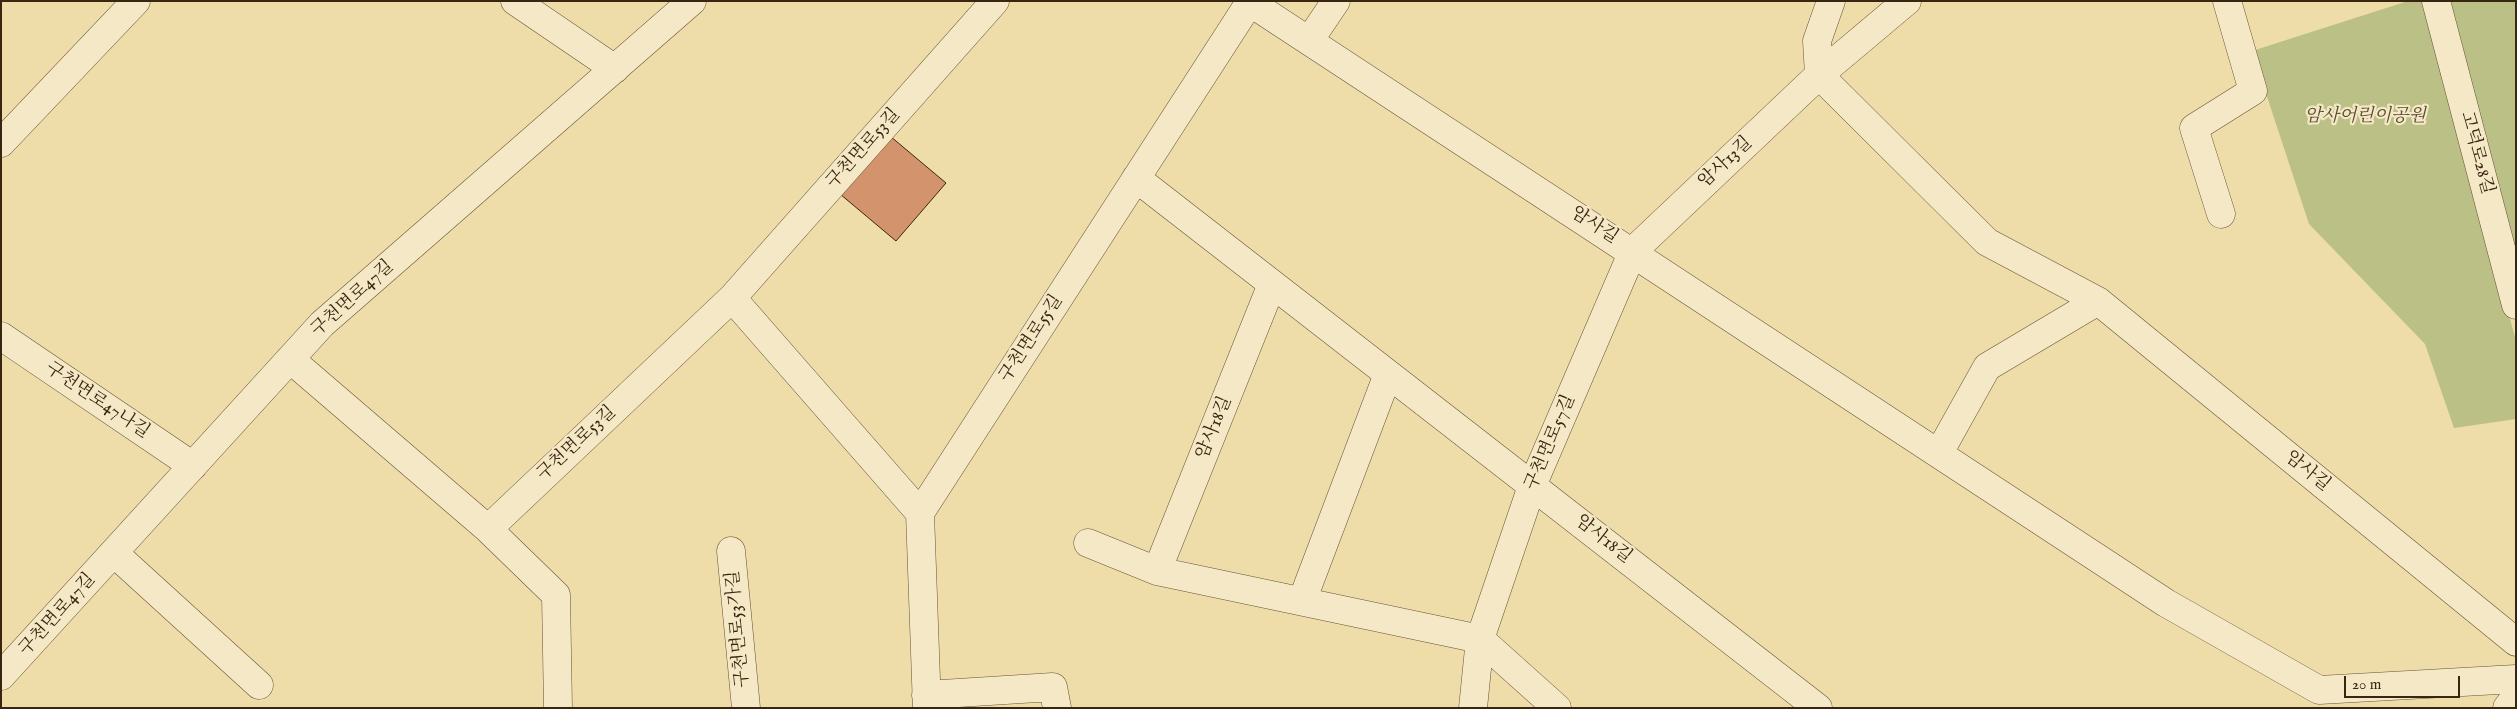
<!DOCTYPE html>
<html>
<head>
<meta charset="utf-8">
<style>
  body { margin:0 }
  #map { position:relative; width:2517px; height:709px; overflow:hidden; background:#eedca9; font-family:"IM FELL English",serif }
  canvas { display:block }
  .frame { position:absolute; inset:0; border:2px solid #392610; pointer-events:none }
  .scale { position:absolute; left:2344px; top:676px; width:116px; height:22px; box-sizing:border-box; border:2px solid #392610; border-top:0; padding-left:6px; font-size:15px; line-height:18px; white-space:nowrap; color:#392610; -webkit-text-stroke:4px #f4e8c7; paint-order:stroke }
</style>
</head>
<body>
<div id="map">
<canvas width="2517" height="709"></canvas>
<div class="frame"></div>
<div class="scale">20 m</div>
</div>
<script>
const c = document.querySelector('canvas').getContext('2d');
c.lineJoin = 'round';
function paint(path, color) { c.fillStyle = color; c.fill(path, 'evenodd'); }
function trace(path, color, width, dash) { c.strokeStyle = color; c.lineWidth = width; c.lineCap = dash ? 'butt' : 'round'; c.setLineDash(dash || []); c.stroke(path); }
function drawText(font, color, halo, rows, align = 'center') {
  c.font = font + ' "IM FELL English","Noto Serif KR",serif'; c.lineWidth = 4.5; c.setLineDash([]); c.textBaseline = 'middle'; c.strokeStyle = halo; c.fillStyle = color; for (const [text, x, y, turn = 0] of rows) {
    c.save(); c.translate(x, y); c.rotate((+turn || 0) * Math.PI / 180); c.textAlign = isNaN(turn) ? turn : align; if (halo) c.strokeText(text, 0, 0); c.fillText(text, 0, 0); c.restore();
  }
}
const green = new Path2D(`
  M2408,1H2423L2516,341V419L2454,428L2425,344L2309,224L2252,51Z
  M2436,1H2516V305Z`);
const building = new Path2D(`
  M890,136L946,183L896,241L840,194Z`);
const minor = new Path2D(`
  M515,1L615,69
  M1248,1L2166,603L2319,690L2516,679
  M1831,1L1817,41L1819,75L1987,242L2098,301L2516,642
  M2436,1L2516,305
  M1309,41L1336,1
  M1,143L136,1
  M1136,178L1818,708
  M2221,214L2194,128L2253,91L2227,1
  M732,298L920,513
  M1,336L193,466
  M290,359L488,529L732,298L995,1
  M1939,453L1987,367L2098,301
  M488,529L556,595L558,708
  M1088,543L1157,571L1480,639L1557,708
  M731,551L746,708
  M114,553L259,685
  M1157,571L1272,284
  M1302,601L1388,374
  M1,676L322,324L692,1
  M926,695L1053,687L1057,708
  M927,708L920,513L1250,2
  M1473,708L1480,639L1532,486L1633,251L1819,75L1907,1
  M2507,708L2516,696`);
const parkNames = [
  ["암사어린이공원",2365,117]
];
const streetNames = [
  ["구천면로53길",864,149,-48],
  ["고덕로28길",2476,153,75],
  ["암사13길",1726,163,-43],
  ["암사길",1594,226,33],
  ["구천면로47길",353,299,-42],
  ["구천면로55길",1032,339,-57],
  ["구천면로47나길",97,401,34],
  ["암사18길",1215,428,-68],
  ["구천면로57길",1551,443,-67],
  ["구천면로53길",577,444,-43],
  ["암사길",2307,472,39],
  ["암사18길",1603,540,38],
  ["구천면로47길",58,615,-48],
  ["구천면로53가길",739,629,-95]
];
paint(green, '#bbc086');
paint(building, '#d3936c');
trace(building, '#392610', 1);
trace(minor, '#665436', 29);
trace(minor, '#f4e8c7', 28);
drawText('italic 18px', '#5a4c2e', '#f4e8c7', parkNames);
drawText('18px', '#392610', '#f4e8c7', streetNames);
</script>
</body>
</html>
